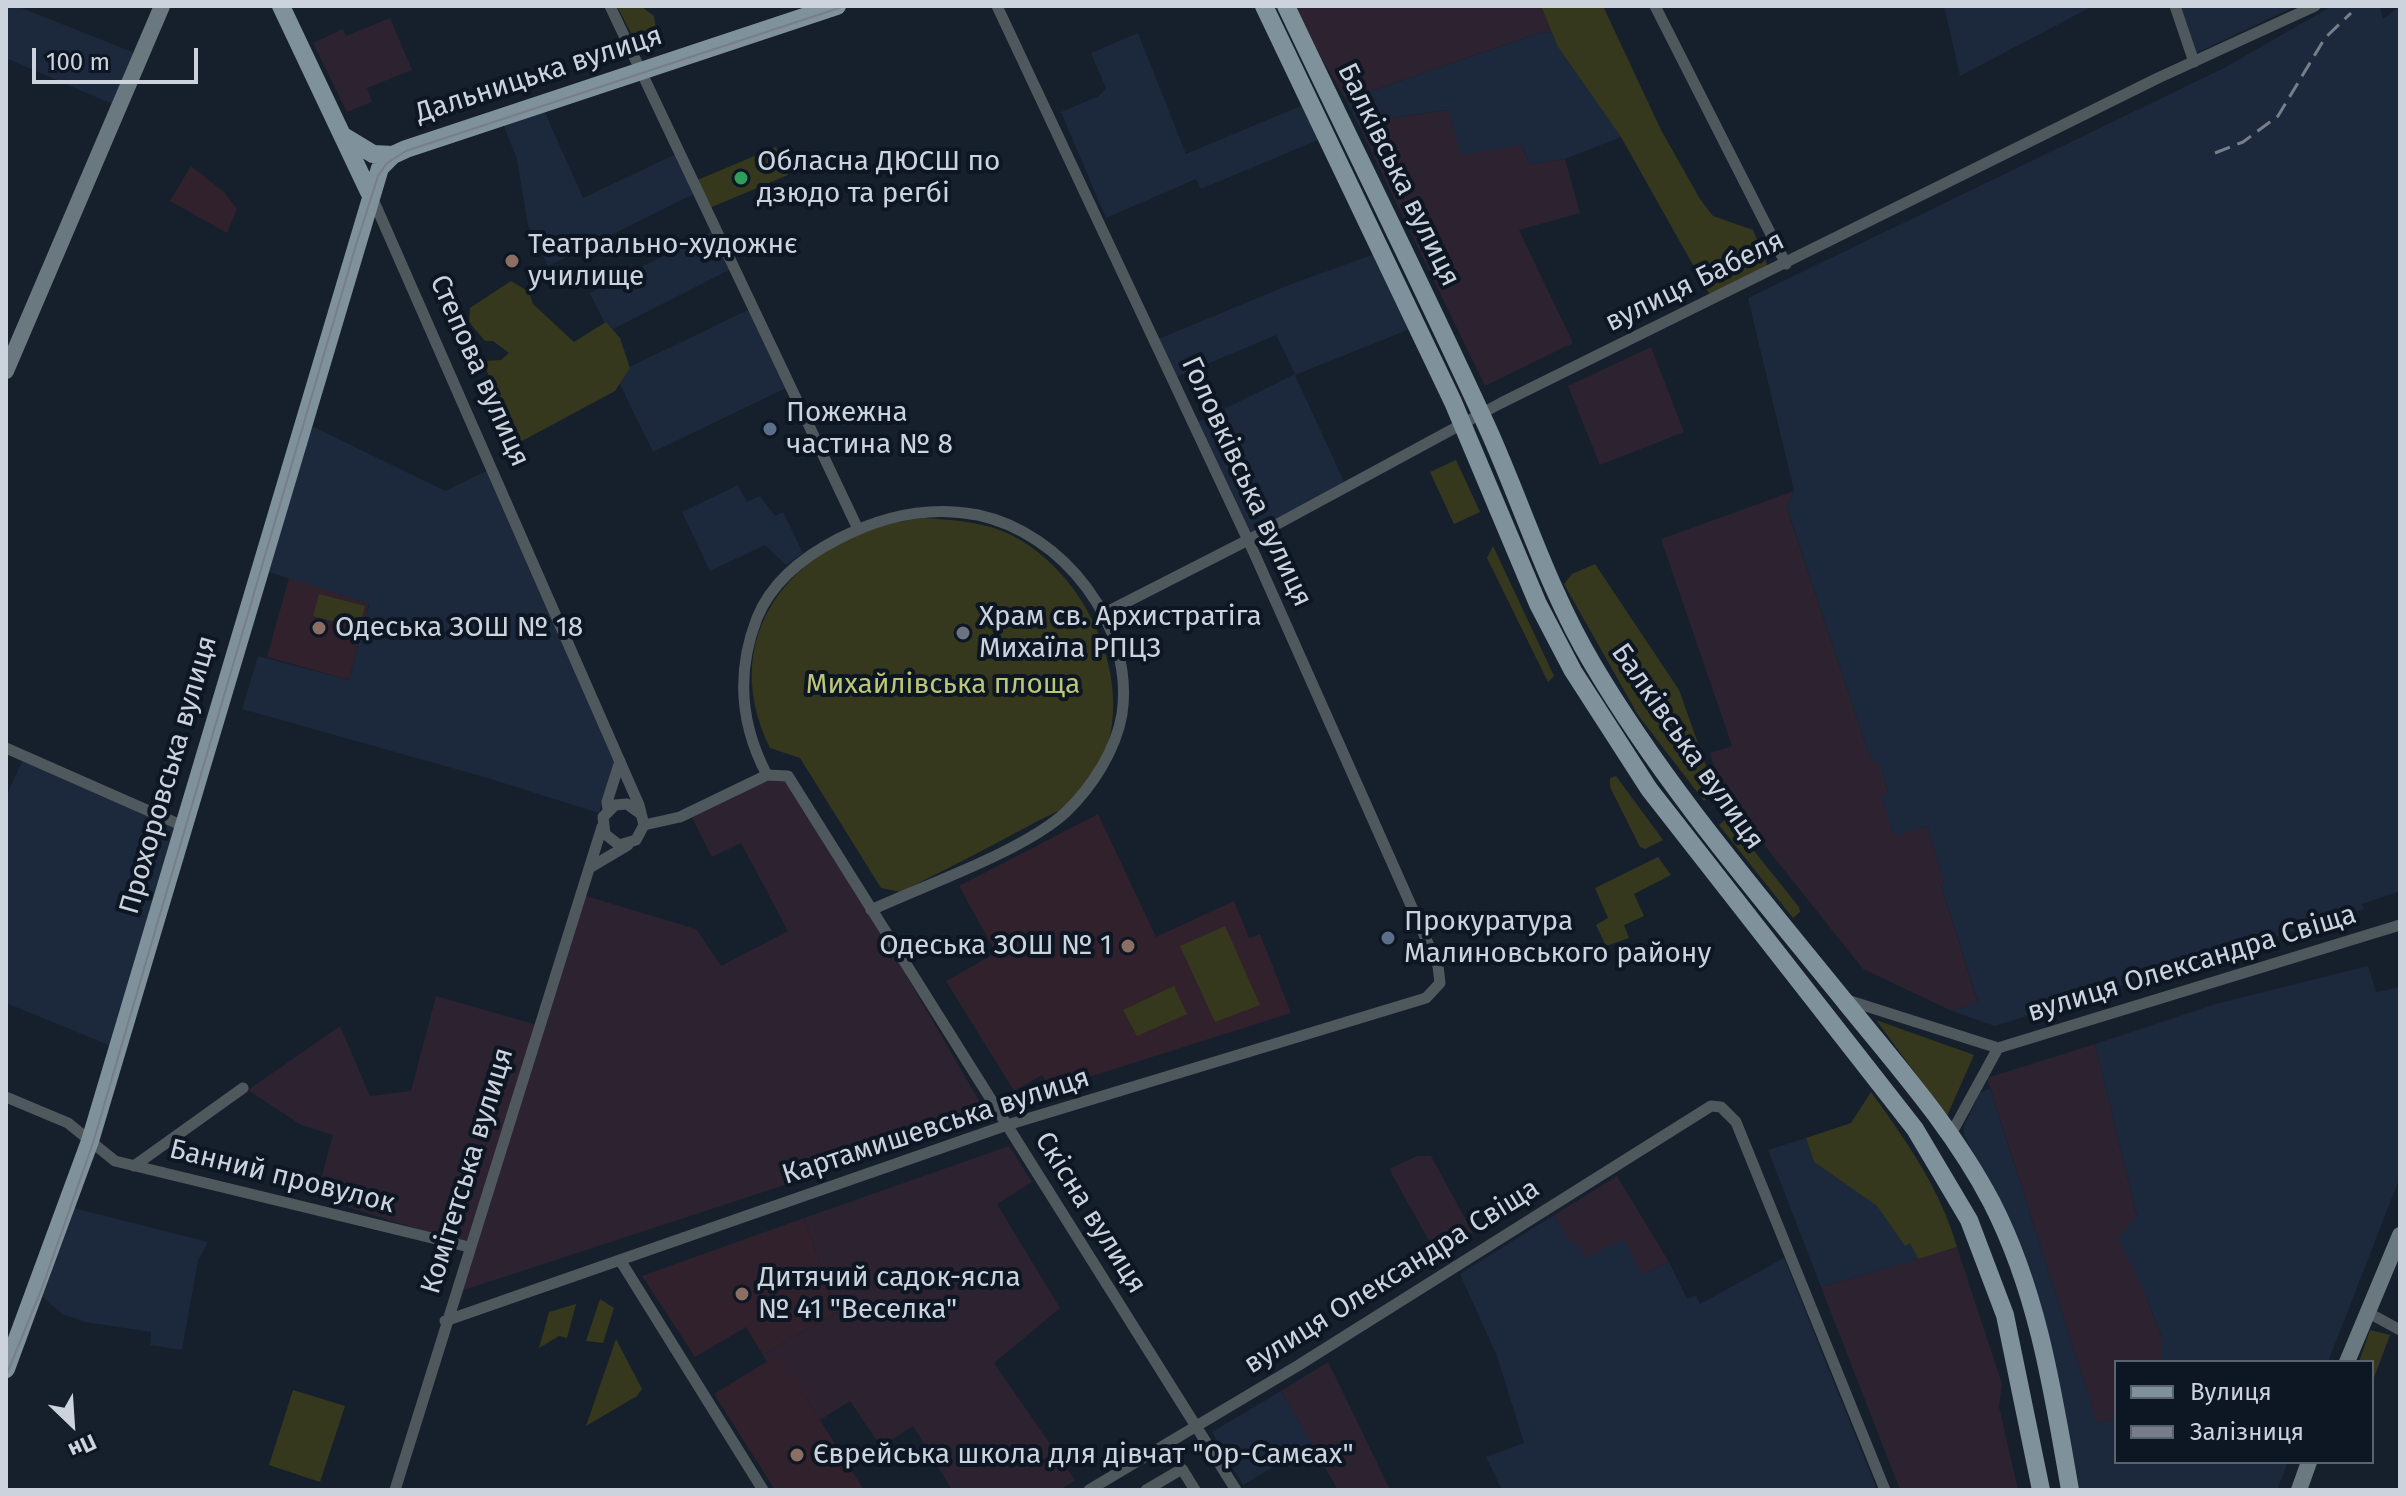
<!DOCTYPE html>
<html>
<head>
<meta charset="utf-8">
<style>
  body { margin:0 }
  #map { position:relative; width:2406px; height:1496px; overflow:hidden; background:#16202d; font-family:"Fira Sans",sans-serif }
  canvas { display:block }
  .frame { position:absolute; inset:0; border:8px solid #cdd3dd; pointer-events:none }
  .legend { position:absolute; left:2114px; top:1360px; width:260px; height:104px; box-sizing:border-box; background:#0d1623; border:2px solid #5a626d; margin:0; padding:10px 14px; list-style:none; font-size:24px; color:#cdd3dd }
  .legend li { display:flex; align-items:center; gap:16px; height:40px }
  .legend b { width:40px; border:2px solid #5a626d }
  .north { position:absolute; left:32px; top:1384px; width:80px; height:80px; -webkit-text-stroke:6px #0d1623; paint-order:stroke; rotate:155deg; font-size:22px; font-weight:700; line-height:32px; text-align:center; color:#cdd3dd }
  .north::after { content:''; display:block; margin:auto; width:28px; height:36px; background:#cdd3dd; clip-path:polygon(50% 0,100% 100%,50% 72%,0 100%) }
  .scale { position:absolute; left:32px; top:48px; width:166px; height:36px; box-sizing:border-box; border:4px solid #cdd3dd; border-top:0; padding-left:10px; font-size:24px; line-height:28px; white-space:nowrap; color:#cdd3dd; -webkit-text-stroke:6px #0d1623; paint-order:stroke }
</style>
</head>
<body>
<div id="map">
<canvas width="2406" height="1496"></canvas>
<div class="frame"></div>
<ul class="legend">
<li><b style="height:10px;background:#7f919b"></b>Вулиця</li>
<li><b style="height:10px;background:#777e8a"></b>Залізниця</li>
</ul>
<div class="north">Пн</div>
<div class="scale">100 m</div>
</div>
<script>
const c = document.querySelector('canvas').getContext('2d');
c.lineJoin = 'round';
function paint(path, color) { c.fillStyle = color; c.fill(path, 'evenodd'); }
function trace(path, color, width, dash) { c.strokeStyle = color; c.lineWidth = width; c.lineCap = dash ? 'butt' : 'round'; c.setLineDash(dash || []); c.stroke(path); }
function drawText(font, color, halo, rows, align = 'center') {
  c.font = font + ' "Fira Sans",sans-serif'; c.lineWidth = 8; c.setLineDash([]); c.textBaseline = 'middle'; c.strokeStyle = halo; c.fillStyle = color; for (const [text, x, y, turn = 0] of rows) {
    c.save(); c.translate(x, y); c.rotate((+turn || 0) * Math.PI / 180); c.textAlign = isNaN(turn) ? turn : align; if (halo) c.strokeText(text, 0, 0); c.fillText(text, 0, 0); c.restore();
  }
}
const commercial = new Path2D(`
  M1291,6H1541L1552,32L1539,33L1346,100Z
  M390,18L412,70L367,88L372,102L347,112L313,43L343,29L346,36Z
  M1448,110L1521,145L1530,164L1565,159L1580,213L1519,230L1573,343L1485,386L1361,130L1391,118Z
  M1651,347L1684,432L1600,465L1568,386Z
  M1794,491L1787,508L1870,757L1881,765L1888,793L1882,795L1894,835L1927,826L1945,884L1941,885L1978,1003L1952,1011L1863,969L1730,802L1714,767L1710,753L1732,746L1661,539Z
  M767,776H787L808,806L989,1118L455,1293L586,896L696,929L721,966L788,931L741,843L712,857L690,813Z
  M436,996L537,1025L468,1245L316,1197L333,1135L301,1125L248,1090L340,1026L370,1096L411,1091Z
  M2095,1044L2137,1216L2146,1296L2162,1338V1362H2116V1419L2097,1424L1987,1078Z
  M1009,1146L1032,1182L997,1204L1060,1308L994,1363L1075,1480L1060,1490H952L913,1426L881,1447L850,1401L820,1420L779,1355L767,1362L763,1355L837,1312L804,1218Z
  M1417,1156H1431L1473,1233L1437,1255L1389,1169Z
  M1617,1176L1669,1262L1642,1276L1585,1258L1575,1242L1571,1245L1554,1215Z
  M1957,1247L2002,1384L1999,1407L2018,1490H1900L1821,1287Z
  M1328,1362L1340,1386L1390,1490H1338L1281,1391Z`);
const built = new Path2D(`
  M6,6L19,7L140,55L119,107L6,58Z
  M1944,6H2093L1960,76Z
  M2178,6H2296L2194,54Z
  M2332,6H2380L2383,19L2400,6V891L2362,904L2364,909L1995,1026L1952,1011L1978,1002L1941,885L1944,883L1927,826L1894,836L1881,795L1888,792L1881,766L1870,757L1787,507L1794,491L1748,298L2224,68Z
  M1552,32L1558,47L1621,137L1565,159L1530,164L1521,145L1461,155L1448,110L1391,118L1361,130L1346,100L1539,33Z
  M1138,33L1186,154L1303,105L1318,140L1201,189L1196,179L1106,218L1061,112L1099,96L1106,88L1091,53Z
  M542,106L583,198L678,153L698,192L548,266L528,225L517,159L501,119Z
  M715,230L733,268L609,331L590,293Z
  M1377,253L1410,329L1295,375L1346,486L1249,538L1194,424L1295,374L1276,335L1174,378L1156,340L1289,285Z
  M752,308L788,387L653,452L615,374Z
  M306,423L445,491L490,469L616,756L599,813L484,777L242,709L258,656L349,680L369,605L263,570Z
  M738,485L747,502L760,496L775,516L783,512L803,553L786,565L765,545L710,571L682,512Z
  M24,757L179,826L116,1048L6,1003V797Z
  M2368,966L2376,992L2400,987V1177L2328,1362H2162V1338L2146,1296L2118,1237L2137,1216L2095,1044L2216,1004Z
  M1990,1088L2097,1423L2116,1419V1462H2288L2277,1490H2080L2068,1435L2002,1207L1964,1135V1126L1980,1093Z
  M1806,1138L1814,1162L1877,1206L1905,1245L1910,1242L1918,1259L1821,1287L1768,1150Z
  M70,1207L208,1242L198,1260L182,1350L150,1345L151,1332L85,1322L62,1314L39,1294Z
  M1554,1215L1571,1244L1576,1241L1585,1258L1624,1239L1642,1275L1669,1262L1687,1299L1696,1295L1700,1304L1784,1258L1877,1490H1502L1486,1457L1524,1443L1497,1356L1460,1274Z
  M1281,1391L1312,1444L1243,1485L1212,1432Z`);
const education = new Path2D(`
  M191,166L224,192L237,209L227,233L170,201Z
  M289,578L369,604L349,680L267,657Z
  M1098,814L1156,937L1234,901L1249,938L1260,934L1291,1013L1051,1089L1042,1075L1014,1091L946,981L996,953L959,886Z
  M804,1218L837,1312L763,1355L746,1327L695,1357L642,1276Z
  M779,1354L820,1420L864,1490H775L714,1394Z`);
const green = new Path2D(`
  M617,6L642,7L654,16L656,28L649,51L633,37Z
  M1541,6H1603L1661,130L1700,199L1713,216L1753,230L1768,267L1710,295L1621,137L1558,47Z
  M776,147L788,175L707,209L695,181Z
  M511,281L529,292L533,304L574,342L606,322L620,338L630,368L615,391L509,448L498,417L501,407L483,361L501,360L509,353L493,341H485L469,322L470,308Z
  M1456,460L1480,512L1454,524L1430,472Z
  M924,518C955,520 986,522 1013,536C1101,581 1154,725 1074,801C1064,810 1048,815 1036,822C992,846 946,869 901,892L881,888L800,758L770,748C711,627 805,531 924,518Z
  M1493,546L1554,676L1548,682L1487,558Z
  M1595,564L1679,690L1714,788V793L1704,801L1638,715L1564,584L1572,574Z
  M319,594L365,606L359,628L313,616Z
  M1616,776L1663,840L1645,849L1640,847L1610,787V778Z
  M1725,820L1731,822L1799,907L1800,912L1793,918L1719,825Z
  M1658,857L1671,875L1634,894L1644,916L1624,925L1629,938L1606,946L1596,925L1608,918L1595,888Z
  M1225,926L1260,1005L1215,1022L1180,946Z
  M1174,986L1187,1014L1137,1036L1123,1010Z
  M1876,1020L1974,1055L1947,1116Z
  M1871,1092C1907,1142 1940,1188 1957,1247L1918,1259L1910,1243L1905,1246L1877,1206L1814,1162L1806,1138L1851,1123Z
  M600,1299L614,1308L603,1343L586,1341Z
  M576,1304L567,1338L559,1336L539,1348L549,1312Z
  M2370,1330L2390,1335L2372,1383V1362H2359Z
  M616,1339L642,1389L637,1396L586,1426Z
  M293,1390L345,1406L320,1482L269,1465Z`);
const minor = new Path2D(`
  M610,6L858,529
  M1655,6L1786,264
  M2175,6L2194,62
  M372,197L639,805L644,825L636,840L619,845L605,834L603,817L615,805L627,804L641,814
  M1103,614L1248,540L1501,403L2158,78L2315,6
  M6,748L183,826
  M767,775C740,724 736,672 757,618C772,581 803,557 838,539C882,516 928,505 978,515C1063,533 1135,625 1122,714C1116,750 1092,787 1066,812C1024,851 925,885 871,910
  M608,810L607,802L620,761
  M644,825L680,817L767,775L788,776L1236,1490
  M591,867L628,845
  M1847,1000L1998,1048
  M1998,1048L2400,925
  M6,1097L68,1123L115,1161L469,1247
  M1951,1134L1998,1048
  M134,1166L243,1088
  M620,1260L763,1490
  M2367,1312L2400,1330
  M445,1321L1007,1125L1426,998L1440,983L1438,966L1255,555L997,6
  M395,1490L602,827
  M1089,1490L1299,1365L1711,1106L1721,1107L1736,1122L1885,1490
  M1146,1490L1182,1469L1195,1490`);
const secondary = new Path2D(`
  M6,371L162,6
  M2347,1362L2400,1235
  M2299,1490L2309,1462`);
const primary = new Path2D(`
  M281,6L369,192
  M1264,6L1453,402L1538,604L1573,671L1649,789L1915,1129L1969,1220L2005,1315L2041,1490
  M1286,6C1353,147 1423,287 1488,429C1523,507 1548,589 1592,663C1664,785 1758,894 1847,1004C1899,1068 1954,1130 1992,1203C2038,1293 2053,1392 2070,1490
  M345,137L373,154L393,155
  M6,1369L90,1141L380,168L393,155L406,149L837,6`);
const tram = new Path2D(`
  M6,1376L42,1288L93,1143L356,245L378,176L387,163L406,151L845,6`);
const rail = new Path2D(`
  M2215,153L2243,142L2278,116L2325,38L2351,13`);
const markers = [
  [741,178,8,"#2e9e5b"],
  [512,261,8,"#8d6e63"],
  [770,429,8,"#5c6f8a"],
  [319,628,8,"#8d6e63"],
  [963,633,8,"#6b7280"],
  [1388,938,8,"#5c6f8a"],
  [1128,946,8,"#8d6e63"],
  [742,1294,8,"#8d6e63"],
  [797,1455,8,"#8d6e63"]
];
const streetNames = [
  ["Дальницька вулиця",539,75,-18],
  ["Балківська вулиця",1398,175,64],
  ["вулиця Бабеля",1695,282,-26],
  ["Степова вулиця",479,371,66],
  ["Головківська вулиця",1246,482,65],
  ["Балківська вулиця",1687,747,55],
  ["Прохоровська вулиця",169,775,-74],
  ["вулиця Олександра Свіща",2192,964,-17],
  ["Картамишевська вулиця",936,1127,-18],
  ["Комітетська вулиця",468,1171,-73],
  ["Банний провулок",282,1177,14],
  ["Cкісна вулиця",1090,1213,58],
  ["вулиця Олександра Свіща",1392,1277,-32]
];
const poiNames = [
  ["Обласна ДЮСШ по",757,162],
  ["дзюдо та регбі",757,194],
  ["Театрально-художнє",528,245],
  ["училище",528,277],
  ["Пожежна",786,413],
  ["частина № 8",786,445],
  ["Храм св. Архистратіга",979,617],
  ["Михаїла РПЦЗ",979,649],
  ["Одеська ЗОШ № 18",335,628],
  ["Прокуратура",1404,922],
  ["Малиновського району",1404,954],
  ["Одеська ЗОШ № 1",1112,946,"right"],
  ["Дитячий садок-ясла",758,1278],
  ["№ 41 \"Веселка\"",758,1310],
  ["Єврейська школа для дівчат \"Ор-Самєах\"",813,1455]
];
const parkNames = [
  ["Михайлівська площа",943,685]
];
paint(commercial, '#2c2230');
paint(built, '#1c283b');
paint(education, '#30212c');
paint(green, '#35381c');
trace(minor, '#4f585d', 11);
trace(secondary, '#6a7880', 16);
trace(primary, '#7f919b', 18);
trace(tram, '#777e8a', 2);
trace(rail, '#777e8a', 3, [16, 8]);
for (const [x, y, r, color] of markers) { const dot = new Path2D(); dot.arc(x, y, r, 0, 2 * Math.PI); c.fillStyle = color; c.fill(dot); trace(dot, '#0d1623', 3); }
drawText('28px', '#cdd3dd', '#0d1623', streetNames);
drawText('28px', '#cdd3dd', '#0d1623', poiNames, 'left');
drawText('28px', '#bdc675', '#0d1623', parkNames);
</script>
</body>
</html>
